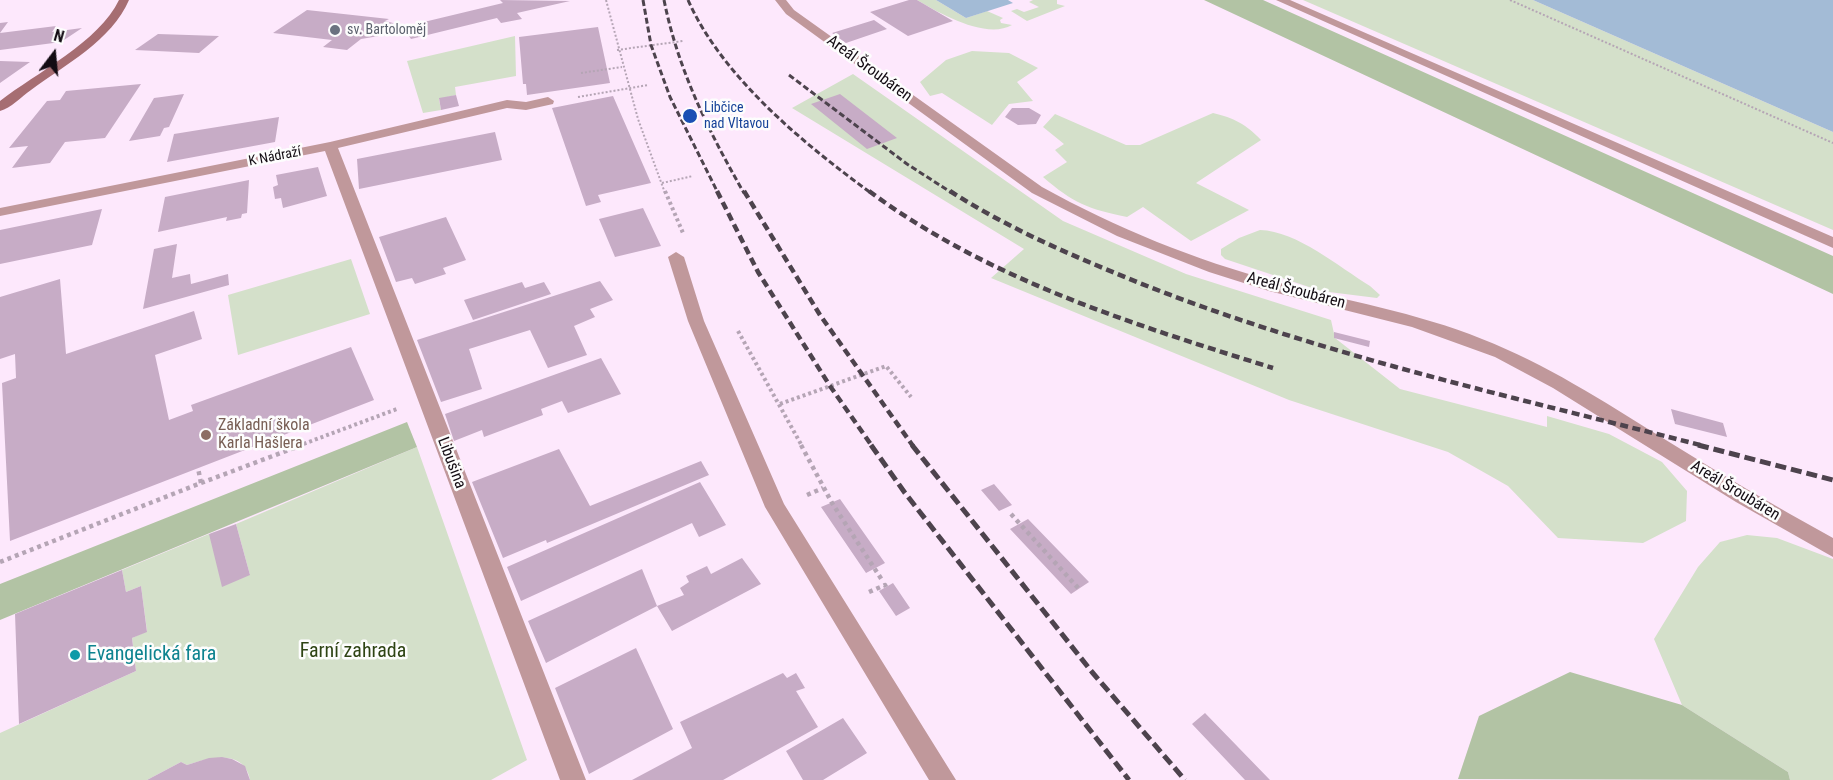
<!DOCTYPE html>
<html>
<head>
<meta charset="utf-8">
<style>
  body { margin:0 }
  #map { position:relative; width:1833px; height:780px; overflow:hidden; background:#fde8fc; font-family:"Roboto Condensed",sans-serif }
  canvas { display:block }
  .north { position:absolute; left:24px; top:24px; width:60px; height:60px; -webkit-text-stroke:4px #fdfdfd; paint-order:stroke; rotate:16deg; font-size:16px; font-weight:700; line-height:24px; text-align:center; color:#130c13 }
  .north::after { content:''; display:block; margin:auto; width:21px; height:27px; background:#130c13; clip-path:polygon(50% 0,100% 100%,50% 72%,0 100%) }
</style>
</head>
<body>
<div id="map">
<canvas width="1833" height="780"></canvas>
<div class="north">N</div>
</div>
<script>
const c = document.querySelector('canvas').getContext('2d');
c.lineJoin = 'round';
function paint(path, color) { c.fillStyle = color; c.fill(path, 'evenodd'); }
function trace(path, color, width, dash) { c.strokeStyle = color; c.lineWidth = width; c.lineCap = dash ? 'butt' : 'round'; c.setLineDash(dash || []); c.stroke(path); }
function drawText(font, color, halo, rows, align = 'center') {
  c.font = font + ' "Roboto Condensed",sans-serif'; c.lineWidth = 5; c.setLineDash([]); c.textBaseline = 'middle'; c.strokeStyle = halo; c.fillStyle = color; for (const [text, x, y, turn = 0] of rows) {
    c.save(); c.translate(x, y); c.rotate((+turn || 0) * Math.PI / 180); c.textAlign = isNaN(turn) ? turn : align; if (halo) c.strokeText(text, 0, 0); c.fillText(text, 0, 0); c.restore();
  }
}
const green = new Path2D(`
  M917,0H936L966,18L987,11L1003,18L1000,20L1001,23L1012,25C986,40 939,13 917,0Z
  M1033,0H1057V4L1065,6L1027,21L1011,11L1017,9L1024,12L1039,7L1029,2Z
  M1303,0H1533L1833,132V230Z
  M515,36L516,76L455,87L456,95L439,99L441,110L423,113L407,61Z
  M972,51L1009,53L1038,68L1017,82L1033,101L1009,104L992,125L942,93L930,96L920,82L946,60Z
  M853,74L1063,221L1186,274L1331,320L1335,338L1400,389L1547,427V416L1609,434L1662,462L1687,491L1686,521L1643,543L1558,538L1508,486L1448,452L1289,400L991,278L1024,249L792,108Z
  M1213,113C1234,118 1246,124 1261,140L1196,183L1249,210L1191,241L1143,207L1127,217C1088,209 1073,203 1043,177L1067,162L1055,150L1064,144L1043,127L1055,114L1126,145H1140Z
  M1260,230C1297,231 1339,267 1370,286L1380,295L1377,298L1321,291L1225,259L1221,255V249L1239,238Z
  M351,259L370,314L238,355L228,295Z
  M417,447L527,760L491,780H250C244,748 209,758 187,765L181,762L147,780H0V733L136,671L132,638L147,631L141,586L126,592L122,570L209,534L250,575L236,524Z
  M1747,535L1777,538L1833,559V780H1790L1788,772L1682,705L1654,639L1698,567L1720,542Z`);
const forest = new Path2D(`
  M1204,0H1263L1833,256V294Z
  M407,422L417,447L0,620V584Z
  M1570,672L1682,705L1788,772L1790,780L1458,779L1479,716Z`);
const water = new Path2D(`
  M936,0H1008L1013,3L966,18Z
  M1533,0H1833V132Z`);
const building = new Path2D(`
  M500,0L570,1L517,13L522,19L501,23L497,18L411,39L403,27L503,3Z
  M909,0H917L953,21L908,36L870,12Z
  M307,10L389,19L385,21L393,23L394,27L385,35L361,39L347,50L323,47L332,40L273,33Z
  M874,20L887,29L846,43L832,33Z
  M8,22L0,33L56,26L52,32L82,28L61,42L0,50V23Z
  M598,27L610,83L527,95L526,84H523L519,37Z
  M158,34L219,36L199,53L135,50Z
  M0,61L30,62L0,83Z
  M141,84L105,138L65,142L50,163L12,168L28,146L9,148L47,101L60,100L66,91Z
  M184,94L169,127L164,128L160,136L129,141L154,98Z
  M840,94L897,138L867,149L811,104Z
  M456,95L459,106L441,110L439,98Z
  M613,96L651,183L598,195L601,202L586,206L552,108Z
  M1012,108H1029L1041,115L1036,124L1018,125L1005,117Z
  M279,117L275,142L167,162L174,134Z
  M495,132L502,160L359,189L357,159Z
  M318,167L327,196L283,208L281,198L275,199L273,187L278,185L276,175Z
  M249,180L247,213L242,214L241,218L226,221L227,217L158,232L165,197Z
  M643,208L661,246L615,257L599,219Z
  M102,209L92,245L0,264V230Z
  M446,217L466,260L443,268L446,274L415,284L412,278L396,282L379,237Z
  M177,244L172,278L190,274L191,284L228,274L229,285L143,309L154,249Z
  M60,279L66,354L194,311L202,339L155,355L169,420L193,411L191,405L351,347L374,400L10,541L2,383L16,378L15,354L0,359V297Z
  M600,281L613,300L590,309L595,317L574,326L587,355L548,368L530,330L469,349L482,389L441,402L417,340Z
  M522,282L525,288L544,282L551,294L473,320L464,300Z
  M1334,332L1370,341L1369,347L1334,338Z
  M601,358L621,394L568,413L562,401L541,409L543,415L484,437L482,430L454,441L445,414Z
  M1671,409L1723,423L1727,437L1675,424Z
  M559,449L590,506L701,461L709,475L547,543L546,540L503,558L472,482Z
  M700,482L726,525L699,537L692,523L521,601L507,567Z
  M994,484L1012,505L999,511L981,490Z
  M840,499L885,563L866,573L821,507Z
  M1028,519L1089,582L1071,594L1010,529Z
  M236,524L250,575L222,587L209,534Z
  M742,558L761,584L672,631L657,606L684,595L680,588L689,582L686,576L707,566L711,574Z
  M642,569L657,606L546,663L528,621Z
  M122,570L126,592L141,586L147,632L132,638L136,671L19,724L15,614Z
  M893,583L910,608L896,616L879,591Z
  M636,648L673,729L589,774L555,688Z
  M783,673L787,678L796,673L805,688L796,691L818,727L723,780H632L692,748L680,722Z
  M1205,713L1270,780H1245L1192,724Z
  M843,718L867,753L823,780H803L786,751Z
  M222,757L232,759L245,766L250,780H147L181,762L187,765L209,758Z`);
const pathFar2 = new Path2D(`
  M606,0L638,119L665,193
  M1510,0L1833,143
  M617,50L683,41
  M581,73L622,67
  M578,97L648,85
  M662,183L693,176`);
const pathFar1 = new Path2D(`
  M665,191L683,233
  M738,331L802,446
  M780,404L886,366L911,397
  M298,446L397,409`);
const path = new Path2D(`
  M801,445L832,503L882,580
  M201,483L302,445
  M807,495L823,488
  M1011,514L1079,589
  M0,562L201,483L198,468
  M869,592L885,585L886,587`);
const lane = new Path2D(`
  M775,0H786L794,10L1042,187C1116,228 1195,260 1277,282C1345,301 1416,312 1482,339C1546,364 1603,401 1661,437C1717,472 1775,506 1833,538V557L1736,502L1553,388L1495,357L1412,327L1269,291L1209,272L1117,236L1032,193L786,14Z
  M1276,0H1290L1833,237V248Z
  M676,252L684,257L704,321L784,504L956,780H929L765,507L688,321L668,257Z`);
const street = new Path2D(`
  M548,97L554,101L553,104L526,110L507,108L338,148L586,780H560L325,151L0,216V208L330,142L507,100L526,102Z`);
const secondary = new Path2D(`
  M119,0H129C112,40 65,65 31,90C21,97 11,108 0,111V101C36,73 99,42 119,0Z`);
const railFar2 = new Path2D(`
  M643,0L651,45L670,97L718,193
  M664,0C678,70 709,132 744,193
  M688,0C722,77 804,144 871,193
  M789,75L907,164L952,193`);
const railFar1 = new Path2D(`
  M717,191L758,272L830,386L872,446
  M744,191L820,315L913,446
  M869,191C989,280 1132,324 1273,368
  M950,191C1009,229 1073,256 1137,282C1320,355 1514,397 1704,446`);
const rail = new Path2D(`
  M871,445L905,493L1129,780
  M912,445L1092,672L1185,780
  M1698,445L1833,480`);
const markers = [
  [335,30,6,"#6b7280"],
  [690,116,8,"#1a4fb4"],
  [206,435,6,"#8d6e63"],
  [75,655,6,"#0f9aa8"]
];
const farWorshipnames = [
  ["sv. Bartoloměj",347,30]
];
const farTransitnames = [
  ["Libčice",704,108],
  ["nad Vltavou",704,124]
];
const farStreetnames = [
  ["K Nádraží",275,157,-11]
];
const streetNames = [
  ["Areál Šroubáren",869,69,36],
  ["Areál Šroubáren",1296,291,15],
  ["Libušina",451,463,69],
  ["Areál Šroubáren",1735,491,31]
];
const educationNames = [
  ["Základní škola",218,426],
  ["Karla Hašlera",218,444]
];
const nearParknames = [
  ["Farní zahrada",353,652]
];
const nearCulturenames = [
  ["Evangelická fara",87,655]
];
paint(green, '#d4e0ca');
paint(forest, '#b2c3a4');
paint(water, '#a3bbd6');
paint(building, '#c7acc6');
trace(pathFar2, '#b5a5b5', 2, [2, 2]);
trace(pathFar1, '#b5a5b5', 4, [3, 3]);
trace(path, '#b5a5b5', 4.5, [4, 4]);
paint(lane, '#c0989b');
paint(street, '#c0989b');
paint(secondary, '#a66d72');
trace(railFar2, '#4d434d', 3, [6, 3]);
trace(railFar1, '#4d434d', 4.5, [8, 4.5]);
trace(rail, '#4d434d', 5, [11, 5]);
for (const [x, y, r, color] of markers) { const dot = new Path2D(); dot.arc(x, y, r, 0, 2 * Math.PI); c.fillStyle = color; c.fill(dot); trace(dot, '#fdfdfd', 2); }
drawText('14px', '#5b616d', '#fdfdfd', farWorshipnames, 'left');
drawText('14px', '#164399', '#fdfdfd', farTransitnames, 'left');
drawText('14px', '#130c13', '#fdfdfd', farStreetnames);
drawText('16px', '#130c13', '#fdfdfd', streetNames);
drawText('16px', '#785e54', '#fdfdfd', educationNames, 'left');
drawText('20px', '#2e4414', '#fdfdfd', nearParknames);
drawText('20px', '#0d838f', '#fdfdfd', nearCulturenames, 'left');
</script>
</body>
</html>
